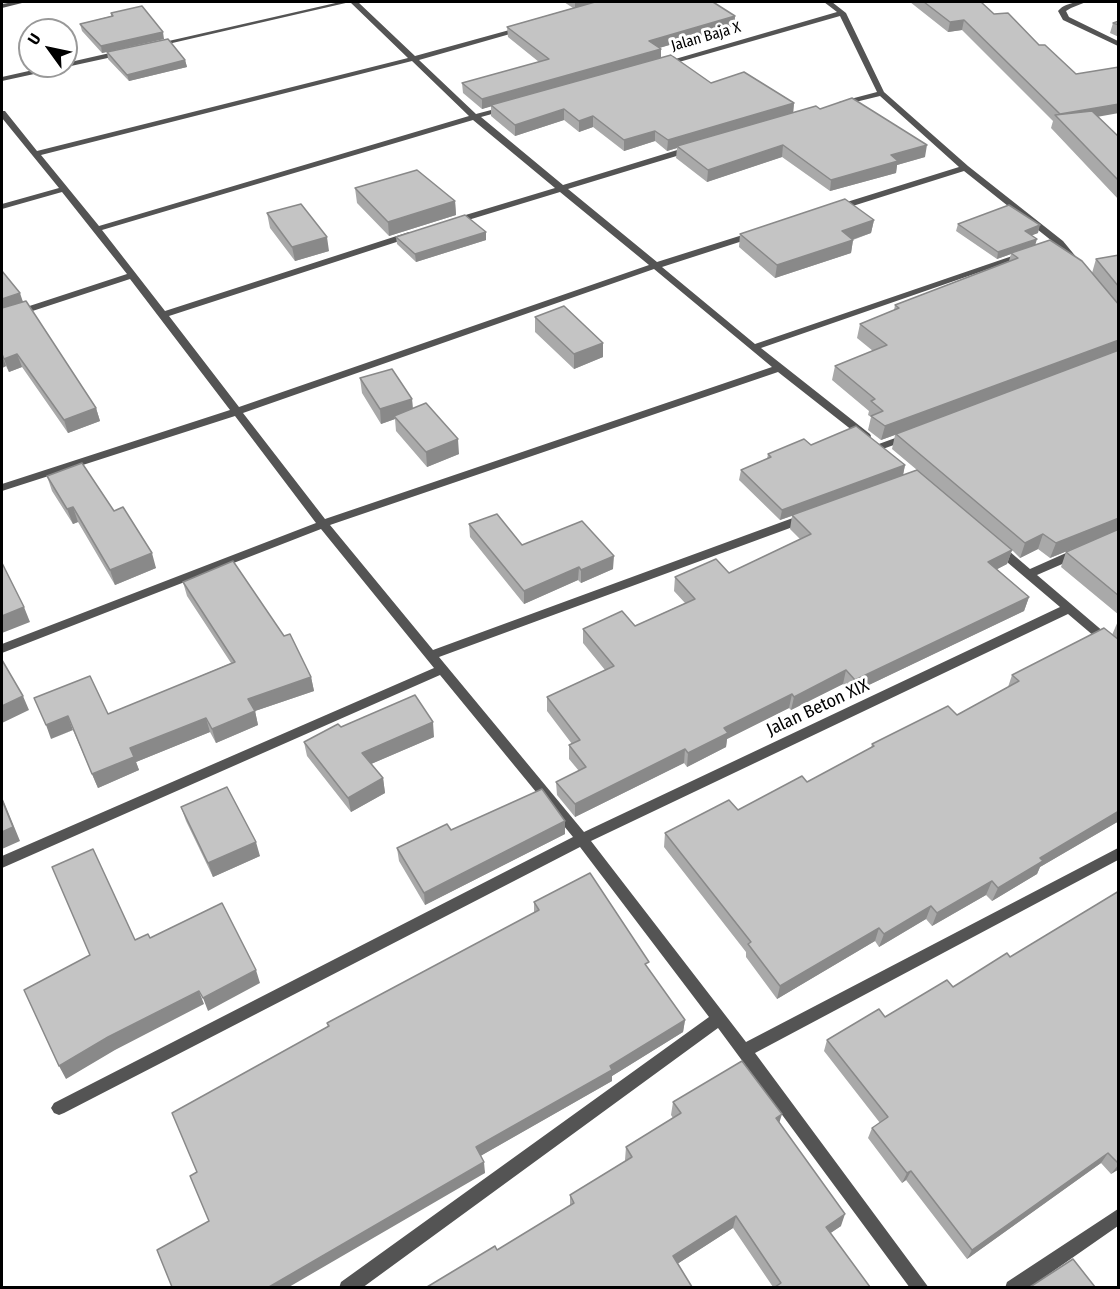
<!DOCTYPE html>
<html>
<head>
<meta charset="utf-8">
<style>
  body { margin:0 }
  #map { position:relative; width:1120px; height:1289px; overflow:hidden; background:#fff; font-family:"Fira Sans Condensed",sans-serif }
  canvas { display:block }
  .frame { position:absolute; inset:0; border:3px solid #000; pointer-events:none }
  .north { position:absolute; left:18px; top:18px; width:60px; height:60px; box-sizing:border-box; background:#fff; border:2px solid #999; border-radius:50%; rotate:303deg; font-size:16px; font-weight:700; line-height:24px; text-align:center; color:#000 }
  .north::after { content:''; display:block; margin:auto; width:21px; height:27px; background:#000; clip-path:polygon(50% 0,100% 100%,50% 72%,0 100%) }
</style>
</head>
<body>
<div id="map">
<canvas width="1120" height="1289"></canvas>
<div class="frame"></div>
<div class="north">U</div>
</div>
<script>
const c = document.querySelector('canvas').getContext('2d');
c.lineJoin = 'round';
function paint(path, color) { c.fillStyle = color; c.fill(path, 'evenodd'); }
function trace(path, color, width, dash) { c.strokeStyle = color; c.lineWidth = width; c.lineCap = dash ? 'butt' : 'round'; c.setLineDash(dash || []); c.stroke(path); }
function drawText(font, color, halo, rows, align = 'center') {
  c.font = font + ' "Fira Sans Condensed",sans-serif'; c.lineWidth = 6; c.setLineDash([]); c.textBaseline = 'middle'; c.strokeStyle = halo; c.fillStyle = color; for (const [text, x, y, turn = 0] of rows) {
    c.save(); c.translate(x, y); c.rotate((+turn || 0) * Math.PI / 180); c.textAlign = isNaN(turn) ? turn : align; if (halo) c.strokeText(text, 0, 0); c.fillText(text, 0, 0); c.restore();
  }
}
const street = new Path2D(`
  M14,2H26L2,8V4Z
  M340,2H358L415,56L524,26V30L419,60L476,114L510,105V109L481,117L563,185L687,147H693V151L568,189L657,262L752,232H758V236L662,267L755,344L1021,253L1024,252L1029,255L761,348L870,434L871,436L870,438H862L778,372L330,525L433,650L801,515H809L811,518L809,521L439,657L584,832L1060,607L994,551L992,548L994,545H1002L1030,569L1075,549H1083L1085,552L1083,555L1037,575L1118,644V654L1114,653L1068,614L591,841L746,1042L1118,848V860L755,1053L929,1288H910L718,1028L362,1288H339L341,1282L709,1017L580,847L64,1113L59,1115L54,1113L51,1108L54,1103L573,837L440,675L2,868V856L434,668L321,529L2,653V644L316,523L235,416L2,491V484L230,410L130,279L2,321V315L127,274L62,192L2,209V204L59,188L2,118V111H5L37,151L408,58L350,2L155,47L151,45ZM412,61L469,116L99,226L41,155ZM473,120L555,188L449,220V224H455L560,192L649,265L239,407L169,316L415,236V232H409L165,311L102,230ZM654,269L772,367L325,519L243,413Z
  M824,2H832L846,13L884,92L968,166L1063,241L1082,264L1080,266H1074L1057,245L964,171L840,210H834V206L959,167L880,96L839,106V102L877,92L840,16L665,66L658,64L837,12Z
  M1076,2H1086L1071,8L1066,11L1069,17L1118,41V46L1063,20L1058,11C1063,5 1069,4 1076,2Z
  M123,50L127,52L126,54L2,81V77L51,66H66V63Z
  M909,433L914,436L913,438L880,450L875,447L876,445Z
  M1118,1209V1226L1029,1288H1005L1007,1282Z`);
const wall = new Path2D(`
  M564,2H713L735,16L734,26L659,48L661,49V58L711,83L794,103L793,113L820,109L925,157L897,165L896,173L830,191L782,157L707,182L676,158L677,148L667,151L655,141L624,151L593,127L579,132L564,120L515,136L491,116V106L482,109L463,93L462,83L539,62L508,37L507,27L573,8Z
  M910,2H981L1119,137V200L1051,128L1053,121L962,30L948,32Z
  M111,13L164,39L102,53L82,31L80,24L111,16Z
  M1119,21V37L1110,33L1113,23Z
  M107,52L185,60L187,67L129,81L108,59Z
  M355,188L455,201L456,215L389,236L357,203Z
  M267,213L329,251L295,261L270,228Z
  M874,220L871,233L853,240L851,253L775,278L739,247L740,234Z
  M958,224L1038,233L1031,235L1035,245L1092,273L1096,259L1119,255V615L1061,567L1066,552L1098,538L1050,558L1038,549L1020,558L1012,550L1007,564L997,569L1029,597L1024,611L852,693L843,684L791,710L789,708L727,739L726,747L687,767L684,763L575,817L557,795L556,782L579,771L569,759V745L572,744L547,711V697L605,670L583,643V629L635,626L685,603L674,591L675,577L729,573L800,539L790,529L792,516L780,520L739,480L741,470L767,459L768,454L811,445L905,465L903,475L917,470L892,449L895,435L881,440L868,430L871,417L868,415L869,411L832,380L835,366L873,351L857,338L860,324L894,310L895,305L1009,261L1011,254L997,259L956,231Z
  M396,237L486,240L416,262L397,244Z
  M2,271L96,408L100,421L68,433L22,367L9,372L6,366L2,368Z
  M535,317L603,357L574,369L535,332Z
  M360,378L412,399L413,409L459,454L427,467L396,431L395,419L381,424L362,393Z
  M47,476L114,511L156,568L115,585L78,522L73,524L52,491Z
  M469,524L522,545L613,569L581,583L578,580L524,604L470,537Z
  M183,582L311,677L314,691L255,711L258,725L216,743L210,732L136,762L139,770L98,788L73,730L51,739L231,663L187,596Z
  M1118,621H1119V821L1040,867L1037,874L992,901L986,895L932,926L926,919L879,947L875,941L777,999L746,957V952L664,847L665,833L738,810L807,782L871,748L872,744L957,715L1008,687L1012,675L1112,635Z
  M341,727L434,737L371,764L383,778L385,793L351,812L307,756L304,742Z
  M181,807L260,856L213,877L186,821Z
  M451,830L565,834L425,905L399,861L397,848Z
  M1119,891V1169L1111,1174L1101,1163L967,1259L906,1180L902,1183L868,1138L872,1128L880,1123L824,1051L827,1040L885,1017L953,987L1010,957Z
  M534,902L648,969L685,1020L683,1032L612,1076V1081L480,1156L485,1173L209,1221L328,1027L327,1023L534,913Z
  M673,1102L780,1123L841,1226L830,1233L870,1287H773L733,1228L677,1264L497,1250L570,1206V1195L626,1161L625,1160L626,1147L673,1118L671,1115Z`);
const shadedWall = new Path2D(`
  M575,2H601L575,9Z
  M735,16L734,26L649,51V41Z
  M964,20L962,30L948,32L950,22Z
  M163,32L164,39L102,53L101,46Z
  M661,49V59L482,109V99Z
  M185,60L187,67L129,81L127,75Z
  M794,103L793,114L677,146V148L667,151L668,140Z
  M1119,104V113L1063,123L1060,114Z
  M564,109V120L515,136V125Z
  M593,116V127L579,132V121Z
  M655,131V141L624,151V140Z
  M783,145L782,157L707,182L708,170Z
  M927,145L925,157L897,165L896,173L830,191L831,180L891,155Z
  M455,201L456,215L389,236L388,222Z
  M874,220L871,233L848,241L853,240L851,253L775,278L777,265L842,231Z
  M1040,225L1038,233L1023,239L1025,231Z
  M486,232V240L416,262L415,254Z
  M327,237L329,251L295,261L292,247Z
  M1037,239L1035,246L1011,253V254L997,259L998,252Z
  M20,293L24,305L2,313V299Z
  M1119,340V352L881,440L885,426Z
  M603,343V357L574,369V354Z
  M17,354L22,367L9,372L4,359Z
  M2,355L6,366L2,368Z
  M412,399L413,414L394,416L395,419L381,424L380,409Z
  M96,408L100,421L68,433L64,420Z
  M458,439L459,454L427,467L426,452Z
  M905,465L903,475L780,520L782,510Z
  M73,507L78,522L73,524L67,509Z
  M1119,518V530L1050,558L1056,543Z
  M1043,534L1038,549L1020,558L1025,543Z
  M1012,550L1007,564L984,576L988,562Z
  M152,553L156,568L115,585L110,570Z
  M614,556L613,569L581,583V570Z
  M579,567L578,580L524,604V591Z
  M1029,597L1024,611L852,693L855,680Z
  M24,607L30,622L2,633V616Z
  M846,670L843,684L791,710L794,697Z
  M311,677L314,691L255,711L258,725L216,743L212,729L248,699Z
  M792,694L789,708L727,739L726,747L687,767L688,753L724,728Z
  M23,696L29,710L2,723V706Z
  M68,716L73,730L51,739L46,725Z
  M206,718L210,732L136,762L139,770L98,788L92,774L130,748Z
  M433,722L434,737L364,767L362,753Z
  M685,749L684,763L575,817V804Z
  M383,778L385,793L351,812L348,798Z
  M2,797L20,841L2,849Z
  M1119,811V821L1040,867L1037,874L992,901L998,888L1040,858Z
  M565,821V834L425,905L424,893Z
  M256,842L260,856L213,877L208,863Z
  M992,881L986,895L932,926L937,913Z
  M931,906L926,919L879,947L884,934Z
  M879,928L875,941L777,999L780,986Z
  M256,970L260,983L208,1011L203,998Z
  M199,991L204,1004L115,1050L66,1079L59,1066L108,1037Z
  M685,1020L683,1032L612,1076V1081L477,1158L476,1147Z
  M782,1114L778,1127L776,1118Z
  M1108,1153L1101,1163L967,1259L972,1250Z
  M484,1162L485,1173L289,1287H269Z
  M1119,1164V1169L1111,1174Z
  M911,1171L906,1180L902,1183L907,1173Z
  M845,1214L841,1226L822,1239L826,1227Z
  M736,1216L733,1228L671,1268L673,1256Z`);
const building = new Path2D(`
  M595,2H713L735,16L649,41L661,49L482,99L462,83L549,59L507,27Z
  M924,2H981L994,14L1008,13L1039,45H1045L1076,74L1119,67V104L1060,114L964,20L950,22Z
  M142,6L163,32L101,46L80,24L113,16L111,13Z
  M1119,21V25L1113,23Z
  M168,39L185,60L127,75L107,52Z
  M671,55L711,83L744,72L794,103L668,140L655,131L624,140L593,116L579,121L564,109L515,125L491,105Z
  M852,98L927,145L891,155L898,161L831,180L783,145L708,170L677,146L816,106L820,109Z
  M1092,111L1119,137V181L1055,115Z
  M417,170L455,201L388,222L355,188Z
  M845,199L874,220L842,231L853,240L777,265L740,234Z
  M301,204L327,237L292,247L267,213Z
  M1009,205L1040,225L1025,231L1037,239L998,252L958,224Z
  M465,215L486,232L415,254L396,237Z
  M1050,240L1082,261L1119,305V340L885,426L871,416L883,411L871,401L875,399L835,366L887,345L860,324L899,308L895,305L1018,258L1011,253Z
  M1119,255V287L1096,259Z
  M2,271L20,293L2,299Z
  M26,301L96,408L64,420L17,354L4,359L2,354V308Z
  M564,306L603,343L574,354L535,317Z
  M1119,350V518L1056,543L1043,534L1025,543L896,434Z
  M392,369L412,399L380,409L360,378Z
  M426,403L458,439L426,452L394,416Z
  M856,426L905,465L782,510L741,470L771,457L768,454L804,439L811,445Z
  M82,463L114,511L123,507L152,553L110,570L73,507L67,509L47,476Z
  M917,470L1012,550L988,562L1029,597L855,680L846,670L794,697L792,694L724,728L728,733L688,753L685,749L575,804L556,782L586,767L569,745L580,740L547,697L614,666L583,629L622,611L635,626L695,599L675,577L716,559L729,573L811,534L792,515Z
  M497,514L522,545L582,521L614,556L581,570L579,567L524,591L469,524Z
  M1119,529V596L1066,552Z
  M233,561L284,636L290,634L311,677L248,699L255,711L212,729L206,718L130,748L134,757L92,774L68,716L46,725L34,698L90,676L108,714L235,662L183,582Z
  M2,563L24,607L2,616Z
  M1104,628L1119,640V811L1040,858L1043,861L998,888L992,881L937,913L931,906L884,934L879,928L780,986L748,944L751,942L665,833L729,800L738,810L802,776L807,782L874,746L872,744L948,706L957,715L1019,681L1012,675Z
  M2,660L23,696L2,706Z
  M415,695L433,722L362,753L383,778L348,798L304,742L338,724L341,727Z
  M227,787L256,842L208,863L181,807Z
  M542,789L565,821L424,893L397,848L447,824L451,830Z
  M2,800L13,827L2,832Z
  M93,849L135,940L148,934L150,938L222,903L256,970L203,998L199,991L108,1037L59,1066L24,990L90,955L52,867Z
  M590,873L649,962L645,964L685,1020L610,1066L612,1070L476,1147L484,1162L269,1287H172L157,1250L209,1221L190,1176L197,1172L172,1113L329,1026L327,1023L539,910L534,902Z
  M1119,891V1164L1108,1153L972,1250L911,1171L907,1173L872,1128L888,1117L827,1040L879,1009L885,1017L947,980L953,987L1007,953L1010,957Z
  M742,1061L782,1114L776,1118L845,1214L826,1227L870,1287H775L781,1283L736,1216L673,1256L692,1287H427L495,1246L497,1250L574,1203L570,1195L632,1157L626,1147L681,1113L673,1102Z
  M1073,1259L1095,1287H1030Z`);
const farStreetnames = [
  ["Jalan Baja X",706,37,-16]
];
const streetNames = [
  ["Jalan Beton XIX",818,708,-25]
];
paint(street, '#545454');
paint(wall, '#a9a9a9');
paint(shadedWall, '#898989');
paint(building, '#c4c4c4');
trace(building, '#898989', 1.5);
drawText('15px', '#000', '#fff', farStreetnames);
drawText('18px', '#000', '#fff', streetNames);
</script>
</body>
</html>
